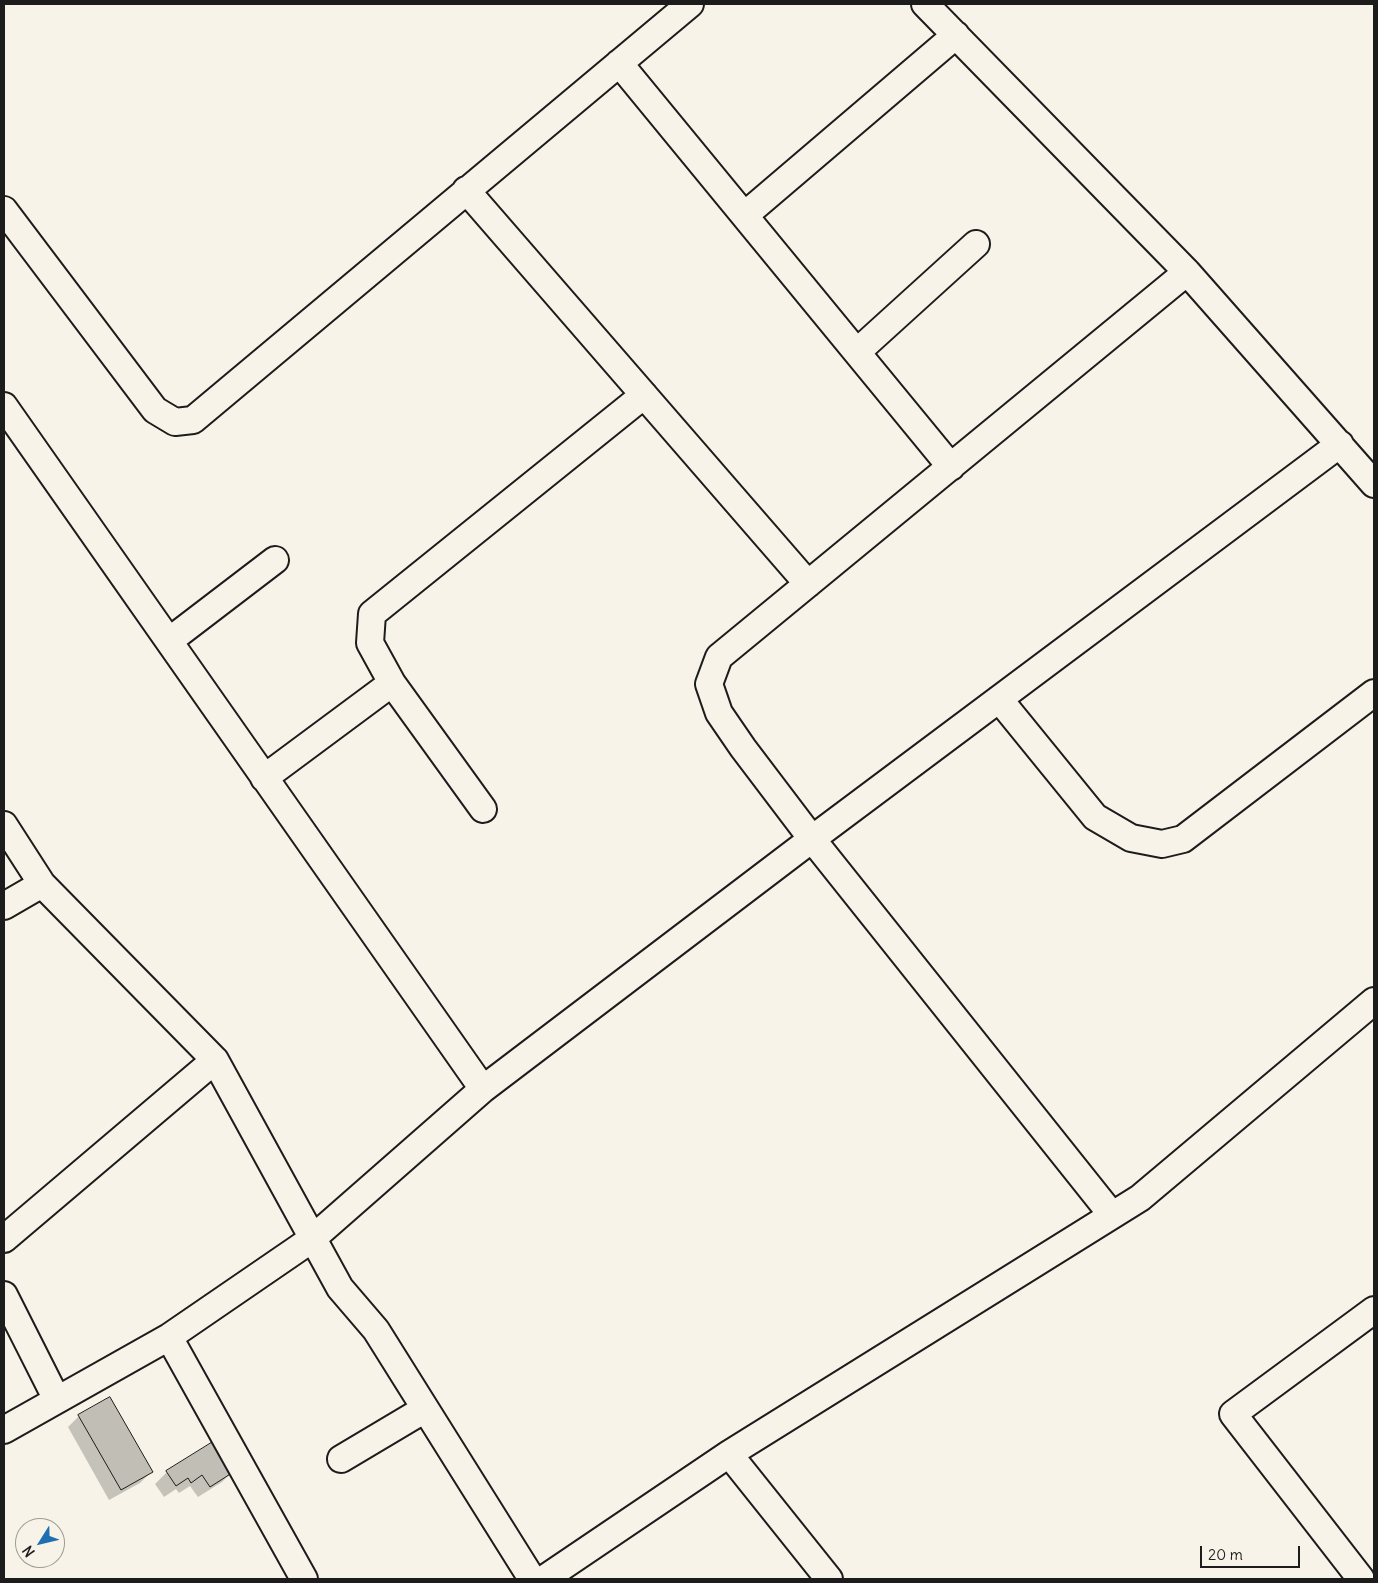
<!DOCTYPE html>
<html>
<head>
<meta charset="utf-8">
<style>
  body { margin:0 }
  #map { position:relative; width:1378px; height:1583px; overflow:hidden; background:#f7f3e8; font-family:Delius,sans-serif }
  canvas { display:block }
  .frame { position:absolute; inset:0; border:5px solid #1c1c1c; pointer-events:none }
  .north { position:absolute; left:15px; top:1518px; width:50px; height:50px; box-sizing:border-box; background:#f7f3e8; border:1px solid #9f9d96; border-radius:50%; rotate:234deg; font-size:14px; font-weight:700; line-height:20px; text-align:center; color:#1c1c1c }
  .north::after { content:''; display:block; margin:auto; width:18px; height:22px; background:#1f6fb2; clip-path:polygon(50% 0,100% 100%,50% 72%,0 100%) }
  .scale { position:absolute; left:1200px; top:1546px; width:100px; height:22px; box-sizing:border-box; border:2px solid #1c1c1c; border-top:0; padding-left:6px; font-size:15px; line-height:18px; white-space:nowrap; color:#1c1c1c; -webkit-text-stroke:4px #f7f3e8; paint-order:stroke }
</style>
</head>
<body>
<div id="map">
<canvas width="1378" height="1583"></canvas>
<div class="frame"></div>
<div class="north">N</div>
<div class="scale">20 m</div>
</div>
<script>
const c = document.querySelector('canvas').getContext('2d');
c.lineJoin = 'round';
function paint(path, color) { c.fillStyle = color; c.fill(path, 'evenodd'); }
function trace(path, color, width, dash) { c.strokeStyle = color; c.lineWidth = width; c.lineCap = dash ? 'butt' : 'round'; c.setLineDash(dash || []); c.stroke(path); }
const shadow = new Path2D(`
  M79,1416L151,1472L140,1483L109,1500L68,1427Z
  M233,1471L222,1482L198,1497L190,1486L179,1493L176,1489L164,1497L155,1484L167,1472Z`);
const building = new Path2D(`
  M110,1397L153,1472L121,1490L78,1415Z
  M216,1440L235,1471L210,1487L202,1475L191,1483L188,1478L176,1486L166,1471Z`);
const street = new Path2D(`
  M925,4L1187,272L1374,484
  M619,63L951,467
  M466,190L808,584
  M4,210L155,410L175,422L193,420L690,4
  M745,215L956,35
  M857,352L976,244
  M4,406L483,1089
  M169,641L275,560
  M999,699L1095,817L1131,838L1162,844L1183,839L1374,693
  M264,778L392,683
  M483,809L392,683L370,643L372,614L644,395
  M4,825L42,884L215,1060L340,1288L376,1330L532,1579
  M4,906L42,884
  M1112,1215L812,839L743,748L719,713L709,684L719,657L1187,272
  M4,1239L215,1060
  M4,1295L57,1400
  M169,1337L304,1579
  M4,1430L169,1337L312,1239L483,1089L812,839L1340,444
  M729,1454L829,1579
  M341,1459L425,1409
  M544,1579L729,1454L1140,1198L1374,1001
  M1361,1579L1233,1414L1374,1310`);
paint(shadow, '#0003');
paint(building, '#c0beb5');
trace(building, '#1c1c1c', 1);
trace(street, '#1c1c1c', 30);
trace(street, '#f7f3e8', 26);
</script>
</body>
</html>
